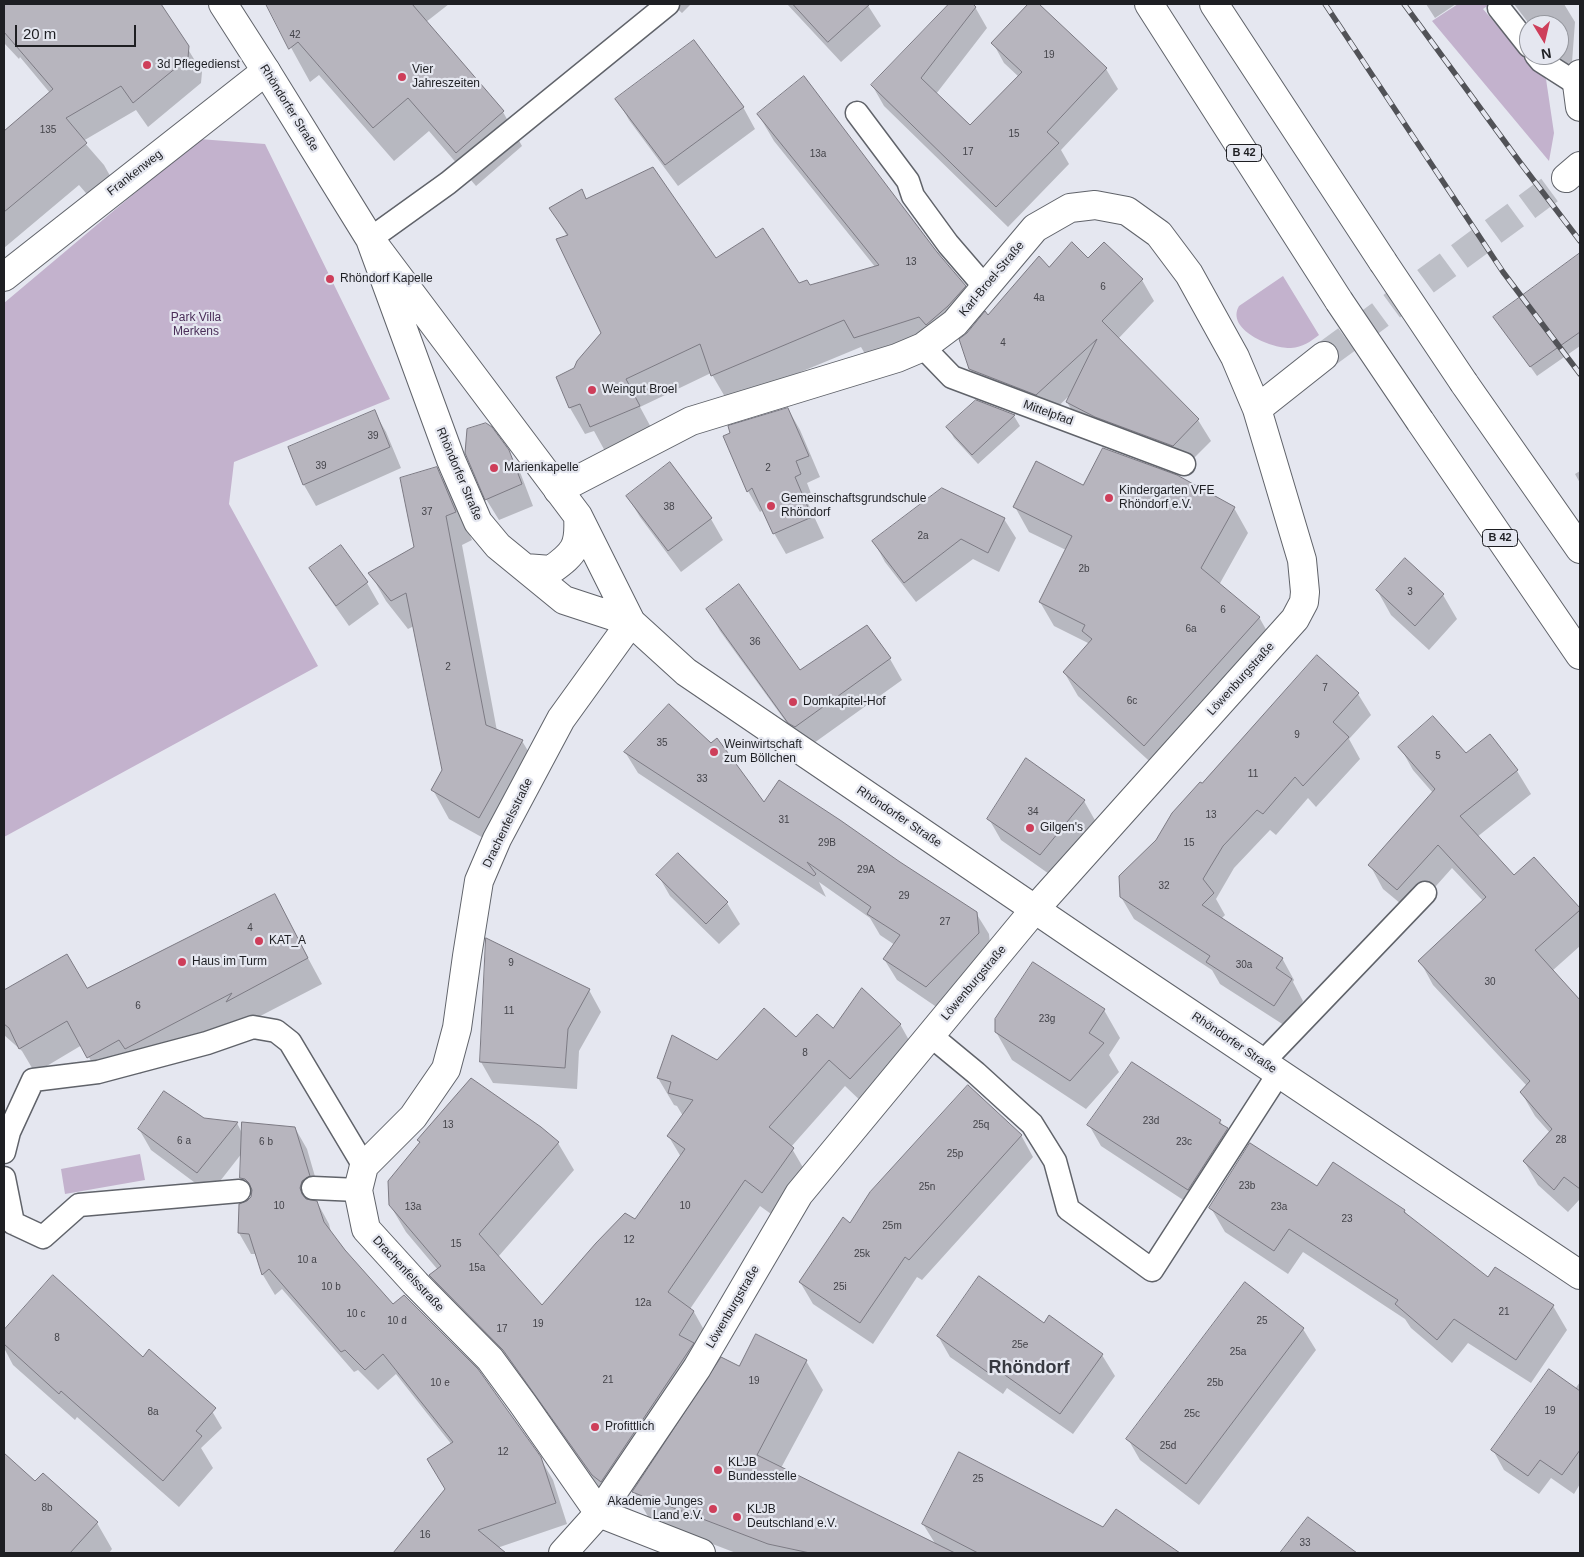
<!DOCTYPE html>
<html>
<head>
<meta charset="utf-8">
<style>
  body { margin:0 }
  #map { position:relative; width:1584px; height:1557px; overflow:hidden; background:#e5e7f0; font-family:Helvetica,sans-serif }
  canvas { display:block }
  .frame { position:absolute; inset:0; border:5px solid #1e1f23; pointer-events:none }
  .north { position:absolute; left:1519px; top:15px; width:50px; height:50px; box-sizing:border-box; background:#e5e7f0; border:1px solid #95979e; border-radius:50%; rotate:171deg; font-size:14px; font-weight:700; line-height:20px; text-align:center; color:#1e1f23 }
  .north::after { content:''; display:block; margin:auto; width:18px; height:22px; background:#ce3e5a; clip-path:polygon(50% 0,100% 100%,50% 72%,0 100%) }
  .scale { position:absolute; left:15px; top:25px; width:121px; height:22px; box-sizing:border-box; border:2px solid #1e1f23; border-top:0; padding-left:6px; font-size:15px; line-height:18px; white-space:nowrap; color:#1e1f23; -webkit-text-stroke:4px #e5e7f0; paint-order:stroke }
</style>
</head>
<body>
<div id="map">
<canvas width="1584" height="1557"></canvas>
<div class="frame"></div>
<div class="north">N</div>
<div class="scale">20 m</div>
</div>
<script>
const c = document.querySelector('canvas').getContext('2d');
c.lineJoin = 'round';
function paint(path, color) { c.fillStyle = color; c.fill(path, 'evenodd'); }
function trace(path, color, width, dash) { c.strokeStyle = color; c.lineWidth = width; c.lineCap = dash ? 'butt' : 'round'; c.setLineDash(dash || []); c.stroke(path); }
function drawText(font, color, halo, rows, align = 'center') {
  c.font = font + ' Helvetica,sans-serif'; c.lineWidth = 4.5; c.setLineDash([]); c.textBaseline = 'middle'; c.strokeStyle = halo; c.fillStyle = color; for (const [text, x, y, turn = 0] of rows) {
    c.save(); c.translate(x, y); c.rotate((+turn || 0) * Math.PI / 180); c.textAlign = isNaN(turn) ? turn : align; if (halo) c.strokeText(text, 0, 0); c.fillText(text, 0, 0); c.restore();
  }
}
const green = new Path2D(`
  M1458,4H1490L1483,9L1532,66L1546,79L1554,133L1549,161L1432,21Z
  M199,139L265,144L390,399L234,462L229,504L318,666L4,837V303Z
  M1283,276L1319,335C1310,342 1303,347 1291,348C1273,349 1225,330 1239,306Z
  M140,1154L145,1180L65,1194L61,1169Z`);
const shadow = new Path2D(`
  M4,4H160L202,72L201,83L148,127L136,110L83,141L104,165L118,190L98,207L79,185L4,248V132L50,93L20,57L19,59L4,43Z
  M267,4H449L426,22L503,112L522,146L476,186L429,131L394,161L319,75L310,82Z
  M672,4H691L682,13Z
  M787,4H867L881,26L841,62Z
  M951,4H971L975,7L987,28L936,94L970,127L1019,77L1004,63L993,43L1030,4H1037L1106,69L1118,89L1061,150L1069,164L1008,227L884,106L872,85Z
  M1426,4H1456L1435,18Z
  M1514,4H1564L1575,22L1571,76L1554,55H1559V25H1530Z
  M617,99L743,107L755,129L678,186L629,120Z
  M758,114L936,253L965,287L980,314L964,333L942,351L871,364L861,347L728,402L711,373L640,407L654,433L606,453L594,431L585,434L570,408L557,378L575,369L603,333L567,236L551,209L582,191L587,200L715,260L799,284L810,286L876,268L774,141Z
  M1575,259L1580,266V346L1537,376L1495,317Z
  M1088,260L1142,280L1154,301L1118,339L1198,420L1211,441L1185,467L1079,423L1067,402L1069,396L1049,415L983,391L970,369L988,317L1049,268Z
  M788,409L800,430L820,477L807,483L812,496L806,499L824,538L786,554L774,533L763,510L760,512L748,491L724,437Z
  M374,411L386,432L401,468L316,506L304,485L289,448Z
  M1014,416L1020,426L978,464L954,438L948,427Z
  M508,450L520,472L533,506L499,520L486,499Z
  M669,464L711,519L723,540L681,572L640,517L627,496Z
  M437,469L453,497L472,540L462,545L497,731L522,741L539,769L496,845L449,819L433,790L444,770L414,626L408,629L386,601L370,573L416,548Z
  M1580,471V483L1575,474Z
  M1084,487L1234,508L1248,533L1219,585L1259,617L1273,642L1158,769L1078,696L1064,672L1090,644L1054,626L1040,602L1066,550L1029,532L1015,507Z
  M1004,519L1016,538L999,572L973,559L916,602L885,562L874,542Z
  M341,547L367,583L379,604L349,626L323,589L311,568Z
  M1405,560L1443,595L1457,619L1429,650L1391,615L1377,590Z
  M708,610L800,672L890,659L902,680L807,748L802,744L720,631Z
  M1317,657L1358,694L1371,715L1349,739L1360,759L1316,807L1308,798L1276,835L1270,830L1234,868L1216,899L1225,915L1221,919L1282,958L1294,980L1293,982L1303,1001L1287,1027L1220,984L1212,970L1134,919L1121,897L1157,840L1202,785Z
  M1490,736L1517,771L1531,794L1477,837L1514,877L1534,859L1580,910V946L1552,971L1580,1002V1201L1579,1200L1568,1212L1538,1185L1524,1161L1550,1133L1535,1116L1521,1092L1527,1086L1433,985L1420,961L1483,901L1452,868L1412,913L1383,889L1370,865L1433,793L1413,770L1400,747L1465,755Z
  M625,752L764,805L899,863L976,913L989,934L991,954L938,1008L897,980L884,959L895,945L880,935L870,918L819,882L826,897L638,773Z
  M1084,801L1096,822L1052,876L1001,840L989,819Z
  M658,875L727,903L740,924L719,944L670,896Z
  M274,895L322,984L241,1026L239,1022L140,1074L134,1065L103,1082L82,1045L35,1073L22,1051L4,1035V992L67,956L87,989Z
  M589,990L601,1012L579,1051L577,1089L493,1083L481,1062Z
  M1104,1010L1120,1038L1109,1055L1119,1072L1086,1109L1012,1060L996,1032Z
  M900,1024L915,1051L866,1106L845,1086L791,1147L808,1176L778,1219L760,1206L690,1309L694,1312L709,1339L609,1502L520,1377L446,1302L431,1275L438,1270L406,1232L390,1205L420,1143L419,1140L558,1143L574,1170L498,1257L542,1307L635,1221L681,1157L669,1137L683,1116L677,1106L674,1105L658,1078L796,1039L833,1030Z
  M203,1120L237,1123L242,1133L295,1128L307,1149L321,1197L314,1202H317L329,1224L332,1236L393,1305L540,1458L553,1480L567,1524L497,1548L504,1553H396L446,1490L452,1445L396,1374L378,1390L358,1370L354,1372L282,1289L275,1295L263,1275L257,1254H251L239,1233L248,1202L252,1197L241,1178L242,1153L210,1194L151,1150L139,1129Z
  M1220,1121L1239,1151L1200,1211L1101,1146L1089,1125Z
  M1021,1135L1033,1157L922,1280L917,1277L873,1344L813,1304L800,1282L851,1224Z
  M1317,1187L1404,1210L1408,1216L1488,1278L1553,1306L1567,1330L1531,1383L1468,1343L1452,1363L1411,1328L1405,1319L1303,1252L1288,1274L1225,1232L1211,1208Z
  M53,1277L143,1358L206,1401L222,1428L201,1448L213,1468L179,1507L77,1417L75,1420L13,1365L4,1348V1332Z
  M1245,1284L1303,1329L1316,1350L1199,1505L1140,1460L1128,1439Z
  M1045,1325L1102,1355L1115,1376L1073,1434L1007,1388L1003,1394L950,1357L938,1336Z
  M806,1361L823,1390L781,1468L918,1536L928,1553H736L650,1520L634,1492L740,1368Z
  M1580,1382V1484L1574,1494L1551,1478L1539,1494L1504,1470L1493,1450L1575,1389Z
  M4,1454L35,1483L97,1523L112,1549L109,1553H4Z
  M1309,1519L1354,1553H1282Z
  M923,1524L1104,1529L1161,1542L1168,1553H941Z`);
const building = new Path2D(`
  M4,4H161L189,46L188,58L133,103L121,86L66,118L87,143L4,212V131L53,89L4,32Z
  M266,4H412L504,111L456,153L408,98L373,128L298,42L289,49Z
  M793,4H870L828,42Z
  M949,4H973L976,7L921,78L970,125L1022,72L991,43L1028,4H1039L1107,68L1047,132L1059,143L996,207L871,85Z
  M694,40L744,107L665,165L615,99Z
  M804,76L937,252L966,286L948,306L926,325L919,317L854,338L844,320L711,376L700,344L626,379L640,406L590,427L580,404L569,408L556,377L574,368L577,361L601,333L556,239L568,235L549,208L582,189L586,199L653,167L716,258L763,228L799,283L807,280L810,285L879,265L757,114Z
  M1072,242L1088,258L1104,242L1143,279L1102,321L1199,419L1173,446L1095,417L1066,402L1097,339L1036,395L969,369L959,339L967,333L985,311L988,315L1039,256L1049,267Z
  M1580,253V332L1530,367L1493,317Z
  M976,400L1015,415L972,455L946,427Z
  M788,408L809,456L796,461L801,474L795,477L812,517L773,534L752,488L747,492L723,436L730,433L728,426Z
  M375,410L390,447L303,485L288,447Z
  M486,423L492,427L509,450L522,484L485,500L465,453L467,429Z
  M1103,448L1177,475L1235,507L1201,568L1260,617L1144,746L1063,672L1092,639L1082,631L1085,625L1039,602L1072,536L1013,507L1036,461L1083,485Z
  M670,462L712,518L668,551L626,496Z
  M437,467L456,512L446,516L486,725L523,740L479,818L431,790L442,770L406,593L391,601L368,573L414,547L400,478Z
  M942,488L1005,518L988,553L961,539L904,583L872,541Z
  M341,545L368,582L336,606L309,568Z
  M1405,558L1444,594L1415,626L1376,590Z
  M739,584L800,670L867,625L891,658L795,727L788,723L706,609Z
  M1317,655L1359,693L1333,722L1349,737L1303,786L1295,777L1263,814L1257,810L1223,846L1203,879L1214,893L1202,905L1283,958L1276,968L1292,979L1274,1006L1206,962L1210,956L1120,897L1119,876L1156,840L1172,813L1200,782L1202,783Z
  M669,704L711,743L717,738L764,802L779,780L840,820L900,862L977,912L979,933L926,987L883,959L900,935L867,914L871,907L807,862L816,874L814,876L624,752Z
  M1433,716L1466,753L1490,734L1518,770L1460,816L1514,875L1534,857L1580,908V910L1535,950L1580,1000V1189L1564,1177L1554,1190L1523,1161L1552,1129L1520,1092L1530,1081L1418,961L1486,897L1438,845L1397,890L1368,865L1435,789L1398,747Z
  M1026,758L1085,800L1040,855L987,819Z
  M678,853L728,902L706,924L656,875Z
  M275,894L308,958L226,1002L232,993L125,1049L119,1040L87,1058L67,1021L19,1049L9,1028L4,1024V990L67,954L87,988Z
  M486,938L590,989L568,1029L565,1068L480,1062Z
  M1033,962L1105,1009L1089,1033L1104,1043L1070,1081L995,1032V1019Z
  M862,988L901,1024L850,1079L829,1060L769,1127L794,1148L762,1193L745,1180L668,1292L694,1311L679,1335L694,1343L601,1482L592,1475L503,1350L429,1275L441,1266L389,1205L388,1181L420,1142L417,1140L471,1078L541,1127L559,1142L479,1234L542,1305L596,1243L625,1213L635,1219L685,1149L667,1136L693,1100L668,1093L671,1082L657,1078L672,1035L717,1060L764,1008L796,1037L817,1014L833,1028Z
  M1132,1062L1221,1120L1219,1123L1228,1128L1188,1190L1087,1125Z
  M968,1085L1022,1135L909,1260L905,1257L860,1323L799,1282L843,1217L850,1223L870,1192Z
  M164,1091L204,1118L238,1122L197,1173L138,1129Z
  M242,1122L295,1127L310,1176L302,1181L300,1188L302,1194L306,1199L317,1201L324,1222L345,1250L393,1304L404,1295L478,1369L541,1457L556,1503L478,1530L506,1553H393L445,1489L427,1459L453,1442L383,1354L365,1370L345,1350L341,1352L269,1269L262,1275L249,1234L238,1233L239,1204L247,1201L251,1197L252,1190L249,1183L245,1179L240,1178Z
  M1250,1143L1317,1186L1333,1162L1405,1210L1404,1212L1488,1277L1495,1267L1554,1305L1516,1360L1454,1319L1437,1340L1395,1304L1398,1300L1289,1229L1274,1251L1209,1208Z
  M53,1275L143,1357L149,1349L216,1408L196,1431L202,1436L163,1481L61,1391L59,1394L4,1344V1330Z
  M979,1276L1044,1323L1049,1315L1103,1354L1060,1414L995,1368L990,1374L937,1336Z
  M1245,1282L1304,1328L1186,1484L1126,1439Z
  M756,1334L807,1360L757,1455L955,1553H810L768,1544L632,1492L721,1357L739,1366Z
  M1549,1369L1580,1391V1450L1562,1475L1540,1460L1528,1476L1491,1450Z
  M959,1452L1103,1527L1116,1509L1180,1553H978L922,1524Z
  M4,1453L35,1481L43,1473L98,1522L70,1553H4Z
  M1308,1517L1357,1553H1280Z`);
const minorTunnel = new Path2D(`
  M1324,356L1566,178`);
const service = new Path2D(`
  M1499,8L1529,46
  M1536,55L1541,61L1577,84
  M857,113L908,181L913,196L948,244L985,287
  M370,239L448,183L668,4
  M923,347L952,377L1184,464
  M930,1035L976,1073L1032,1124L1055,1161L1068,1209L1152,1270L1279,1073
  M1263,1062L1425,893
  M4,1152L9,1132L33,1080L98,1072L207,1043L253,1027L276,1031L290,1042L364,1166
  M4,1178L13,1223
  M313,1188L358,1190
  M13,1223L43,1237L79,1205L239,1191`);
const minor = new Path2D(`
  M1580,74L1577,84L1580,107
  M1566,178L1580,166
  M4,277L266,71
  M1257,409L1324,356
  M558,490L691,421L897,358L923,347L955,323L1035,228L1070,208L1095,205L1127,211L1159,234L1189,274L1235,357L1257,409L1302,560L1305,592L1304,602L1295,619L1035,909L799,1194L697,1368L599,1513L563,1553
  M631,622L561,719L497,839L479,881L467,956L457,1028L446,1069L413,1117L364,1166L358,1190L366,1229L416,1284L490,1359L523,1404L599,1513L701,1553`);
const secondary = new Path2D(`
  M223,4L266,71L370,239L578,516L631,622
  M370,239L451,460L478,522L498,546L564,600L631,622L686,672L1083,942L1580,1275
  M525,568L551,570C575,553 580,546 578,516`);
const trunk = new Path2D(`
  M1149,4L1339,301
  M1214,4L1383,262
  M1464,383L1580,549
  M1420,421L1580,655`);
const rail = new Path2D(`
  M1325,4L1503,272L1580,374
  M1404,4L1519,161L1580,241`);
const trunkBridge = new Path2D(`
  M1383,262L1464,383
  M1339,301L1420,421`);
const markers = [
  [147,65,5,"#ce3e5a"],
  [402,77,5,"#ce3e5a"],
  [330,279,5,"#ce3e5a"],
  [592,390,5,"#ce3e5a"],
  [494,468,5,"#ce3e5a"],
  [1109,498,5,"#ce3e5a"],
  [771,506,5,"#ce3e5a"],
  [793,702,5,"#ce3e5a"],
  [714,752,5,"#ce3e5a"],
  [1030,828,5,"#ce3e5a"],
  [259,941,5,"#ce3e5a"],
  [182,962,5,"#ce3e5a"],
  [595,1427,5,"#ce3e5a"],
  [718,1470,5,"#ce3e5a"],
  [713,1509,5,"#ce3e5a"],
  [737,1517,5,"#ce3e5a"]
];
const numberNames = [
  ["42",295,35],
  ["19",1049,55],
  ["135",48,130],
  ["15",1014,134],
  ["17",968,152],
  ["13a",818,154],
  ["13",911,262],
  ["6",1103,287],
  ["4a",1039,298],
  ["4",1003,343],
  ["39",373,436],
  ["39",321,466],
  ["2",768,468],
  ["38",669,507],
  ["37",427,512],
  ["2a",923,536],
  ["2b",1084,569],
  ["3",1410,592],
  ["6",1223,610],
  ["6a",1191,629],
  ["36",755,642],
  ["2",448,667],
  ["7",1325,688],
  ["6c",1132,701],
  ["9",1297,735],
  ["35",662,743],
  ["5",1438,756],
  ["11",1253,774],
  ["33",702,779],
  ["34",1033,812],
  ["13",1211,815],
  ["31",784,820],
  ["29B",827,843],
  ["15",1189,843],
  ["29A",866,870],
  ["32",1164,886],
  ["29",904,896],
  ["27",945,922],
  ["4",250,928],
  ["9",511,963],
  ["30a",1244,965],
  ["30",1490,982],
  ["6",138,1006],
  ["11",509,1011],
  ["23g",1047,1019],
  ["8",805,1053],
  ["23d",1151,1121],
  ["13",448,1125],
  ["25q",981,1125],
  ["28",1561,1140],
  ["6 a",184,1141],
  ["6 b",266,1142],
  ["23c",1184,1142],
  ["25p",955,1154],
  ["23b",1247,1186],
  ["25n",927,1187],
  ["10",279,1206],
  ["10",685,1206],
  ["13a",413,1207],
  ["23a",1279,1207],
  ["23",1347,1219],
  ["25m",892,1226],
  ["12",629,1240],
  ["15",456,1244],
  ["25k",862,1254],
  ["10 a",307,1260],
  ["15a",477,1268],
  ["10 b",331,1287],
  ["25i",840,1287],
  ["12a",643,1303],
  ["21",1504,1312],
  ["10 c",356,1314],
  ["10 d",397,1321],
  ["25",1262,1321],
  ["19",538,1324],
  ["17",502,1329],
  ["8",57,1338],
  ["25e",1020,1345],
  ["25a",1238,1352],
  ["21",608,1380],
  ["19",754,1381],
  ["10 e",440,1383],
  ["25b",1215,1383],
  ["19",1550,1411],
  ["8a",153,1412],
  ["25c",1192,1414],
  ["25d",1168,1446],
  ["12",503,1452],
  ["25",978,1479],
  ["8b",47,1508],
  ["16",425,1535],
  ["33",1305,1543]
];
const shields = [
  [1244,153,35],
  [1500,538,35]
];
const shieldNames = [
  ["B 42",1244,153],
  ["B 42",1500,538]
];
const poiNames = [
  ["3d Pflegedienst",157,65],
  ["Vier",412,70],
  ["Jahreszeiten",412,84],
  ["Rhöndorf Kapelle",340,279],
  ["Weingut Broel",602,390],
  ["Marienkapelle",504,468],
  ["Kindergarten VFE",1119,491],
  ["Rhöndorf e.V.",1119,505],
  ["Gemeinschaftsgrundschule",781,499],
  ["Rhöndorf",781,513],
  ["Domkapitel-Hof",803,702],
  ["Weinwirtschaft",724,745],
  ["zum Böllchen",724,759],
  ["Gilgen's",1040,828],
  ["KAT_A",269,941],
  ["Haus im Turm",192,962],
  ["Profittlich",605,1427],
  ["KLJB",728,1463],
  ["Bundesstelle",728,1477],
  ["Akademie Junges",703,1502,"right"],
  ["Land e.V.",703,1516,"right"],
  ["KLJB",747,1510],
  ["Deutschland e.V.",747,1524]
];
const streetNames = [
  ["Rhöndorfer Straße",289,108,58],
  ["Frankenweg",135,173,-38],
  ["Karl-Broel-Straße",992,279,-50],
  ["Mittelpfad",1048,413,20],
  ["Rhöndorfer Straße",459,474,67],
  ["Löwenburgstraße",1241,679,-48],
  ["Rhöndorfer Straße",899,817,34],
  ["Drachenfelsstraße",508,823,-64],
  ["Löwenburgstraße",974,983,-50],
  ["Rhöndorfer Straße",1234,1043,34],
  ["Drachenfelsstraße",408,1274,47],
  ["Löwenburgstraße",733,1307,-60]
];
const parkNames = [
  ["Park Villa",196,318],
  ["Merkens",196,332]
];
const districtNames = [
  ["Rhöndorf",1029,1368]
];
paint(green, '#c3b2cd');
paint(shadow, '#0003');
paint(building, '#b7b5be');
trace(building, '#7c7a83', 1);
trace(minorTunnel, '#bdbfc7', 28, [28, 14]);
trace(service, '#60636a', 25);
trace(minor, '#60636a', 30);
trace(secondary, '#60636a', 30);
trace(trunk, '#60636a', 30);
trace(service, '#fff', 22);
trace(minor, '#fff', 28);
trace(secondary, '#fff', 28);
trace(trunk, '#fff', 28);
trace(rail, '#515257', 5.5);
trace(rail, '#e5e7f0', 4, [11]);
trace(trunkBridge, '#60636a', 30, []);
trace(trunkBridge, '#fff', 28);
for (const [x, y, r, color] of markers) { const dot = new Path2D(); dot.arc(x, y, r, 0, 2 * Math.PI); c.fillStyle = color; c.fill(dot); trace(dot, '#e5e7f0', 2); }
drawText('10px', '#44444a', null, numberNames);
for (const [x, y, w] of shields) { const box = new Path2D(); box.roundRect(x - w / 2, y - 8.5, w, 17, 4); c.fillStyle = '#e5e7f0'; c.fill(box); trace(box, '#1e1f23', 1); }
drawText('bold 11px', '#1e1f23', null, shieldNames);
drawText('12px', '#1e1f23', '#e5e7f0', poiNames, 'left');
drawText('12px', '#1e1f23', '#e5e7f0', streetNames);
drawText('12px', '#4a2e59', '#e5e7f0', parkNames);
drawText('bold 18px', '#373940', '#e5e7f0', districtNames);
</script>
</body>
</html>
